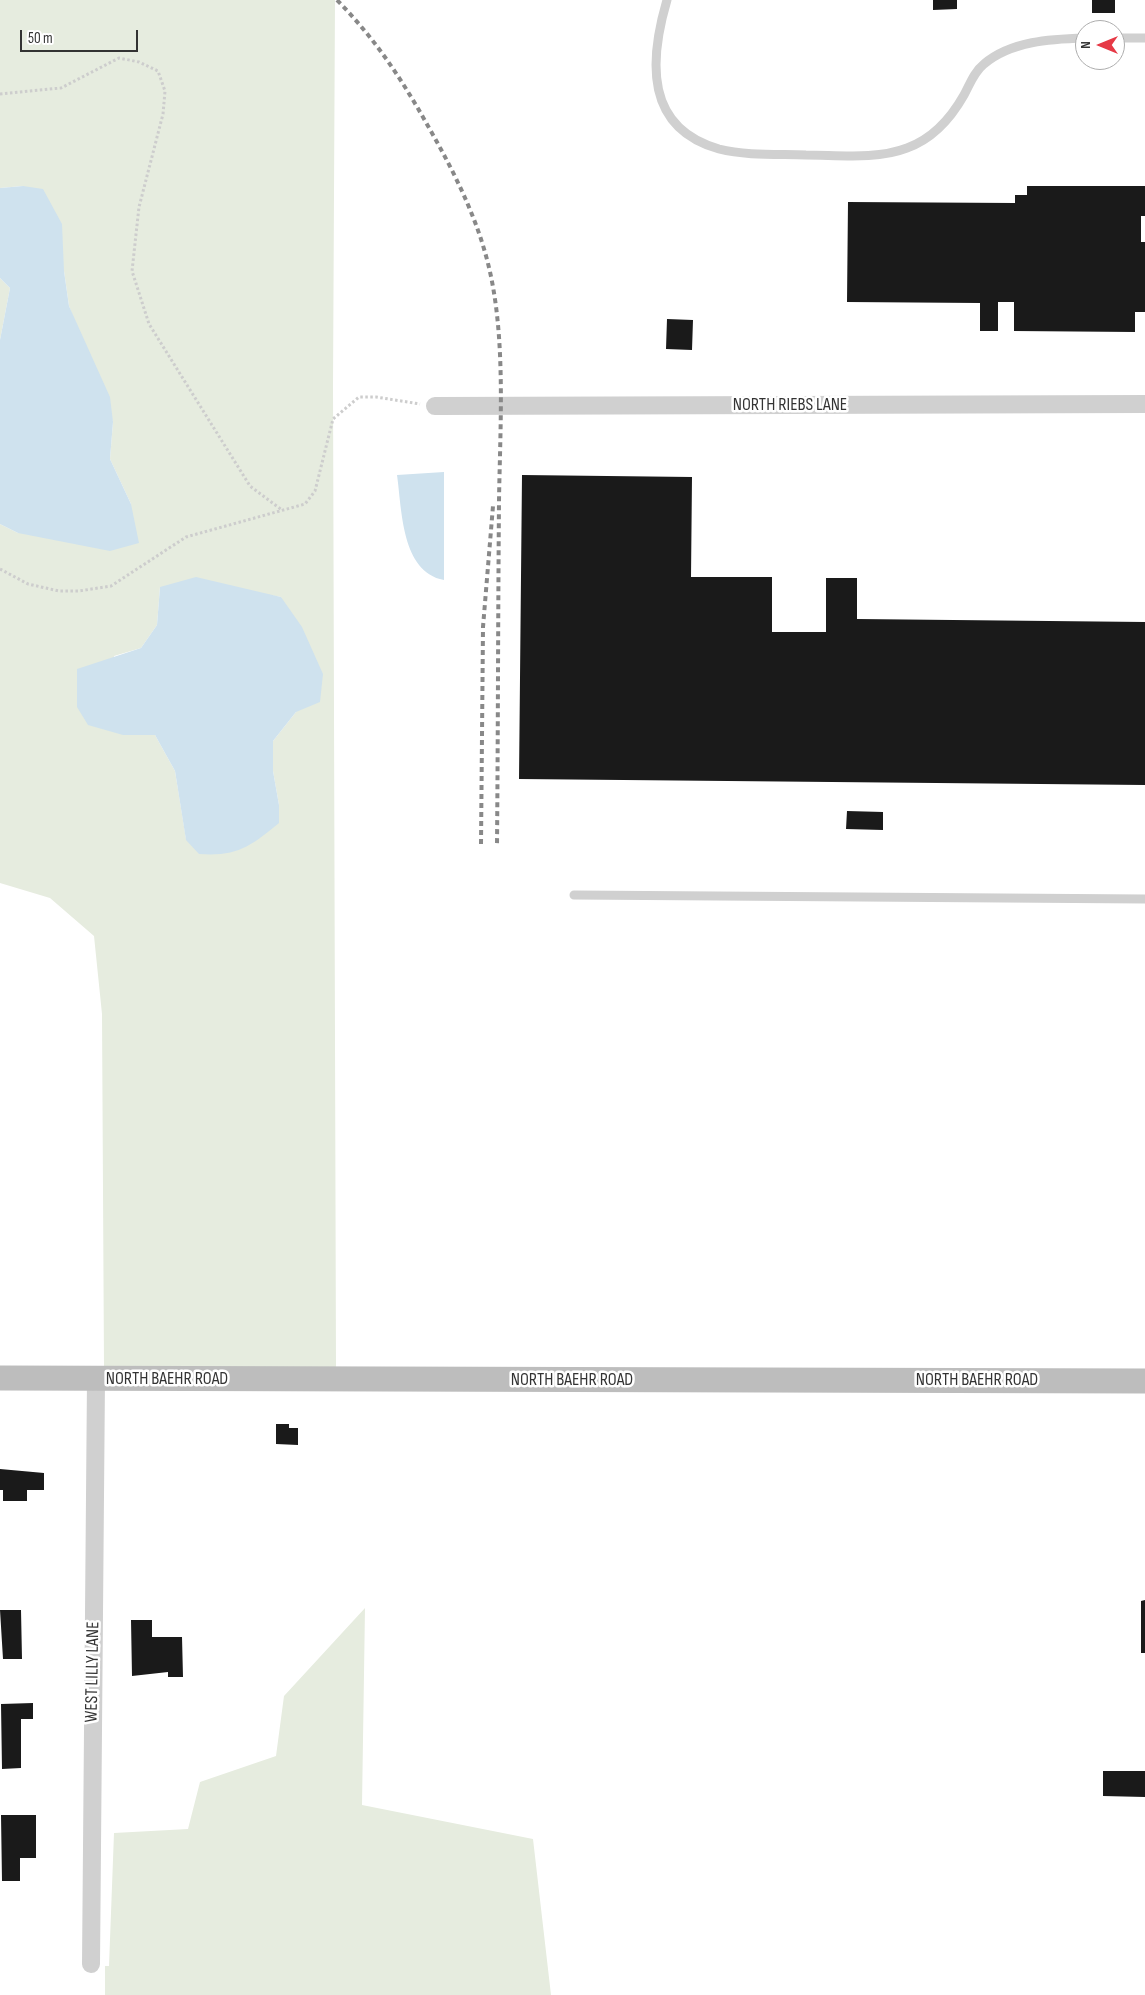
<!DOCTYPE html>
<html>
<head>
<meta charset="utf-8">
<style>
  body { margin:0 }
  #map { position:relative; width:1145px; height:1995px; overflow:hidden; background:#fff; font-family:"Sofia Sans Condensed",sans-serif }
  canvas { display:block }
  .north { position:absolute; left:1075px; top:20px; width:50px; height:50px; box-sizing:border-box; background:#fff; border:1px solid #adadad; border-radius:50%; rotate:270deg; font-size:14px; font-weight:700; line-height:20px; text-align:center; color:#333 }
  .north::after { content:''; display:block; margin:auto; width:18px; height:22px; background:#e63946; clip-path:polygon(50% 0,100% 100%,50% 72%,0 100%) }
  .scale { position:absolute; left:20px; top:30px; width:118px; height:22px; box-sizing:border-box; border:2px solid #333; border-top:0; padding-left:6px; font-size:15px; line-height:18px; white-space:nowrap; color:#333; -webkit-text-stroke:4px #fff; paint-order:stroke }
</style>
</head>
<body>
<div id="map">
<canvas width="1145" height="1995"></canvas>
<div class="north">N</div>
<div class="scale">50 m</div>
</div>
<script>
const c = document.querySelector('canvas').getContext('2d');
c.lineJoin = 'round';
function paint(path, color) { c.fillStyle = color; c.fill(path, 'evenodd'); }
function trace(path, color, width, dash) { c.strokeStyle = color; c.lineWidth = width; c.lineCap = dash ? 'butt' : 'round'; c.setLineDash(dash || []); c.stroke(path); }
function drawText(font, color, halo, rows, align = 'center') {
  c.font = font + ' "Sofia Sans Condensed",sans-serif'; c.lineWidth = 5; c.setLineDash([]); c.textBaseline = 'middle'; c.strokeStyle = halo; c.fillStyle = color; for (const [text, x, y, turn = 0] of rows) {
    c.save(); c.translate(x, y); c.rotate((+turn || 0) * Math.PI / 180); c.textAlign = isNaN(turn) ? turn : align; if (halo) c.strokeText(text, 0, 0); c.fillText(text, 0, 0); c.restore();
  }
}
const green = new Path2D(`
  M0,0H335L333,386L336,1368L104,1367L102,1014L94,936L50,898L0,883V524L18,533L131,504L110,459L113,422L69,306L64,271L23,186L0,188ZM160,587L247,591L281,597L296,712L273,741V771L279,805L186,839L175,771L155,735H123L114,656L141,648L157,625Z
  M0,278L10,288L0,340Z
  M365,1608L362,1805L533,1839L551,1995H105V1966H109L114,1833L188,1829L200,1782L276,1756L284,1696Z`);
const water = new Path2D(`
  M23,186L43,189L62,224L64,271L69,306L110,397L113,422L110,459L131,504L139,543L110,551L18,533L0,524V340L10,288L0,278V188Z
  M444,472V580C401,572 402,509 397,475Z
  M196,577L281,597L302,627L323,674L320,702L296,712L273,741V771L279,805V823C251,846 237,857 199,854L186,840L175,771L155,735H123L88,725L77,707V669L141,648L157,625L160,587Z`);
const building = new Path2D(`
  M933,0H957V9L933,10Z
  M1092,0H1115V13H1092Z
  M1027,186H1145V216H1141V242H1145V312H1135V332L1014,331V302H998V331H980V303L847,302L848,202L1015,203V195H1027Z
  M667,319L693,320L692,350L666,349Z
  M522,475L692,477L691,577H772V632H826V578H857V619L1145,622V785L519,779Z
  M847,811L883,812V830L846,829Z
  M276,1424H289V1428H298V1445L276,1444Z
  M0,1469L44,1473V1490H27V1501H3V1490H0Z
  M1145,1600V1653H1141V1601Z
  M0,1610H21L22,1659H3Z
  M131,1620H152V1637H182L183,1677H168V1672L132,1676Z
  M33,1703V1719H21V1768L2,1769L1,1704Z
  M1103,1771H1145V1797L1103,1796Z
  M1,1815H36V1858H20V1881H2Z`);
const path = new Path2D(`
  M0,94L61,88L119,58L139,62L158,71L165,91L163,114L139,207L132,271L149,324L250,486L282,510
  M0,569L28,584L59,591H79L111,586L186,537L305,504L315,491L333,419L359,397H376L420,404`);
const lane = new Path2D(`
  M667,0C649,61 645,128 719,149C747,156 778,154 806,155C838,155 876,160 907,148C932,139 951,118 964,95C970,84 974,72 984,64C1011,41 1051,39 1085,38
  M1115,38H1145
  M574,895L1145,899`);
const street = new Path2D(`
  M435,406L1145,404
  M91,1964L96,1379`);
const secondary = new Path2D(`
  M0,1378L1145,1381`);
const rail = new Path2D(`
  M337,0C376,40 401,78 428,126C457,177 483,229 493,287C505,354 500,433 499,501C498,616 498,731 497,846
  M481,844L483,627L493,506`);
const streetNames = [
  ["NORTH RIEBS LANE",790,405],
  ["NORTH BAEHR ROAD",167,1379],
  ["NORTH BAEHR ROAD",572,1380],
  ["NORTH BAEHR ROAD",977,1380],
  ["WEST LILLY LANE",93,1672,-89]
];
paint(green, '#e6ecdf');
paint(water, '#cfe2ee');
paint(building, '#1a1a1a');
trace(path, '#cdcdcd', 3, [2.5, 2.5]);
trace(lane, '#d0d0d0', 9);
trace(street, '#d0d0d0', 18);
trace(secondary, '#bdbdbd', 25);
trace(rail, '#888', 4, [5, 4]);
drawText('18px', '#333', '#fff', streetNames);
</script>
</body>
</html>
